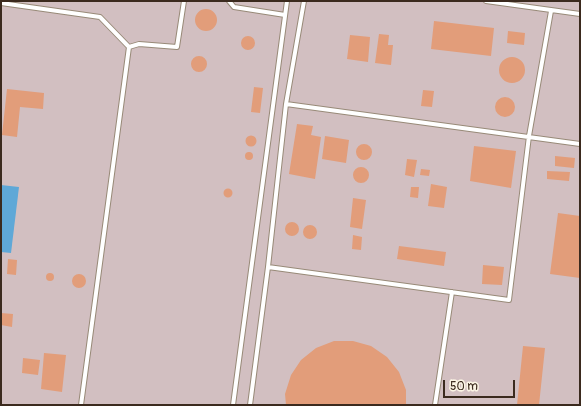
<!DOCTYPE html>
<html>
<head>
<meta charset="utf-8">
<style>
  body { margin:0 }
  #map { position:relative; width:581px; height:406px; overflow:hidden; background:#f5ebd3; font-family:Pangolin,sans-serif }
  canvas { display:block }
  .frame { position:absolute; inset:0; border:2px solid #3b2a1e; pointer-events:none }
  .scale { position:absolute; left:443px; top:380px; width:72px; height:18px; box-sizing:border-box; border:2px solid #3b2a1e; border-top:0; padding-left:5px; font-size:12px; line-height:14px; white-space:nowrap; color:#3b2a1e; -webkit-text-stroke:3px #fcf5e5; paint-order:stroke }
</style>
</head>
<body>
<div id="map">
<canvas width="581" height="406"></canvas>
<div class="frame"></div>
<div class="scale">50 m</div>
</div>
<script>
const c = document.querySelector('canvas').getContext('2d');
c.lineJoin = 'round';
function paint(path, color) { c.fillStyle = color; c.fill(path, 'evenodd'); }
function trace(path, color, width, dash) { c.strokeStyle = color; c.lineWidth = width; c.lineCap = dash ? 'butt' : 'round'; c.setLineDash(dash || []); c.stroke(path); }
const industrial = new Path2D(`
  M1,1H580V405H1Z`);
const water = new Path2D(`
  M1,185L19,187L11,253L1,252Z`);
const building = new Path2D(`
  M195 20a11 11 0 1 1 22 0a11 11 0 1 1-22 0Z
  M434,21L494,28L491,56L431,49Z
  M508,31L525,33L524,45L507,43Z
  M379,34L389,35L388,45H393L391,65L375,63Z
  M350,35L370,37L368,62L347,59Z
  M241 43a7 7 0 1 1 14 0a7 7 0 1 1-14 0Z
  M191 64a8 8 0 1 1 16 0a8 8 0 1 1-16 0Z
  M499 70a13 13 0 1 1 26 0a13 13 0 1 1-26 0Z
  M254,87L263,88L260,113L251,112Z
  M7,89L44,93L43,109L20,107L17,137L2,135Z
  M423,90L434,91L432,107L421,106Z
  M495 107a10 10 0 1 1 20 0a10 10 0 1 1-20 0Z
  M297,124L313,126L311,135L321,137L315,179L289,174Z
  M245.5 141a5.5 5.5 0 1 1 11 0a5.5 5.5 0 1 1-11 0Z
  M325,136L349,140L346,163L322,159Z
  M356 152a8 8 0 1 1 16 0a8 8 0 1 1-16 0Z
  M474,146L516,151L511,188L470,181Z
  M245 156a4 4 0 1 1 8 0a4 4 0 1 1-8 0Z
  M555,156L575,158L574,168L555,166Z
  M407,159L417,160L414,177L405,175Z
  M353 175a8 8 0 1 1 16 0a8 8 0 1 1-16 0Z
  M421,169L430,170L429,176L420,175Z
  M547,171L570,172L569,181L547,179Z
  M431,184L447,187L444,208L428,206Z
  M411,187H419L418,198L410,197Z
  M223.5 193a4.5 4.5 0 1 1 9 0a4.5 4.5 0 1 1-9 0Z
  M353,198L366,200L362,229L350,227Z
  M558,213L580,216V278L550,274Z
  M285 229a7 7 0 1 1 14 0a7 7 0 1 1-14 0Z
  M303 232a7 7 0 1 1 14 0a7 7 0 1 1-14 0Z
  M353,235L362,237L361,250L352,249Z
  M399,246L446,252L444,266L397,259Z
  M8,259L17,260L16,275L7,274Z
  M483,265L504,267L502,285L482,284Z
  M46 277a4 4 0 1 1 8 0a4 4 0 1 1-8 0Z
  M72 281a7 7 0 1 1 14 0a7 7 0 1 1-14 0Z
  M1,313L13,314L12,327L1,325Z
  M334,341H353L371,346L387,357L399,372L406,390V405H286L285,394L291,375L301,360L316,348Z
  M523,346L545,348L539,405H517Z
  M44,353L66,355L62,392L41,389Z
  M23,358L40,360L38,375L22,373Z`);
const service = new Path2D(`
  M229,1L234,7L285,15
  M486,1L580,14
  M1,3L100,17L129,47L81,405
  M129,47L139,44L177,47L184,1
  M286,104L580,144
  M268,267L509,300L529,136L551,11
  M233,405L287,1
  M250,405L268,267L286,104L304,1
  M435,405L452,292`);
paint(industrial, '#d2bfc1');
paint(water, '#5fa8d7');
paint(building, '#e29d7a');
trace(service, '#988a78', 6);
trace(service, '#fff', 4);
</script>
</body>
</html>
